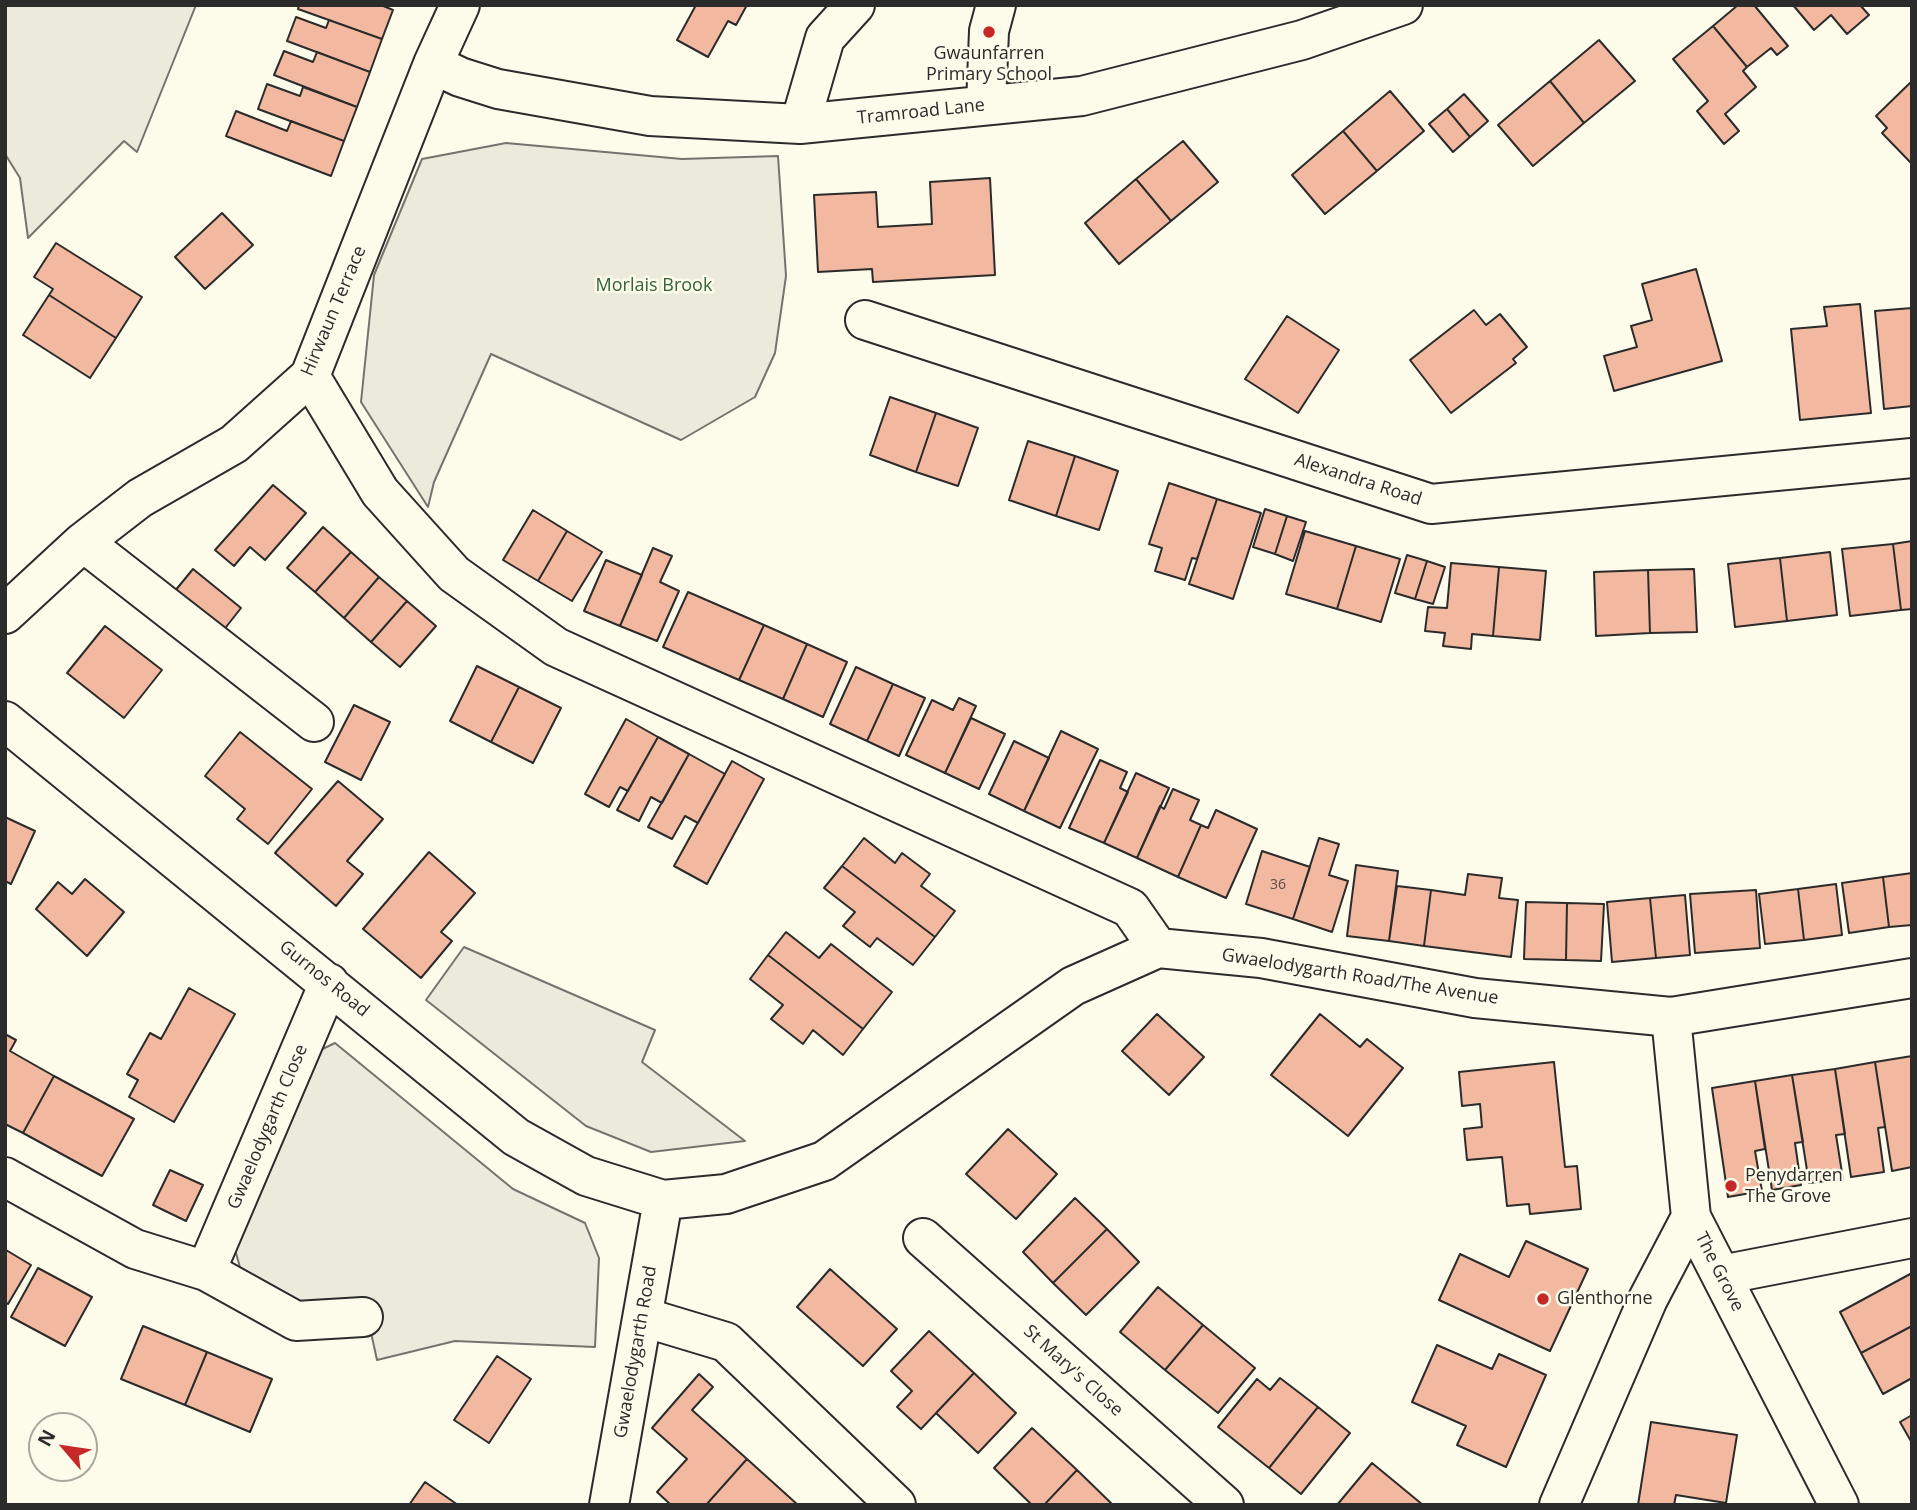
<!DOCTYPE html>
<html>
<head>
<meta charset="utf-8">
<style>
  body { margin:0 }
  #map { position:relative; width:1917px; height:1510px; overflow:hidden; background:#fdfbea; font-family:"Open Sans",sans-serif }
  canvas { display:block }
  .frame { position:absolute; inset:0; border:7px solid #2b2b2b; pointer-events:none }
  .north { position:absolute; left:28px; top:1412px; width:70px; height:70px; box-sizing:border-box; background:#fdfbea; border:2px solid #a9a89e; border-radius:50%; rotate:299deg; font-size:19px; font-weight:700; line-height:28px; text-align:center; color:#2b2b2b }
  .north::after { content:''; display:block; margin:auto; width:24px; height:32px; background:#c62828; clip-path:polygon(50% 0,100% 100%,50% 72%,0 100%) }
</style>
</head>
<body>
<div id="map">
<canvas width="1917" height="1510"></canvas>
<div class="frame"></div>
<div class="north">N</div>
</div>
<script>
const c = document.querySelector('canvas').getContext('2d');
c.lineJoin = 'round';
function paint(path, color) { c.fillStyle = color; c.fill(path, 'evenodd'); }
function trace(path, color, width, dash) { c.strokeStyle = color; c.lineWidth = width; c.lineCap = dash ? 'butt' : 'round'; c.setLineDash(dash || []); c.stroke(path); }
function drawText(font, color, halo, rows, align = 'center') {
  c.font = font + ' "Open Sans",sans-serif'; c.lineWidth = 5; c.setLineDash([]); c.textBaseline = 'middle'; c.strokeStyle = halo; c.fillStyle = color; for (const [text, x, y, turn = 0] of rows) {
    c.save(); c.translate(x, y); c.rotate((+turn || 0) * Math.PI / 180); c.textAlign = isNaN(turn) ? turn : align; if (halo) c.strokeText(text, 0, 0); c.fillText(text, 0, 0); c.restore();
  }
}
const green = new Path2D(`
  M5,5H196L137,152L124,141L28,238L20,178L5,154Z
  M506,143L682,159L778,156L786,276L775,353L755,397L681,440L491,354L434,482L428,507L361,402L374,275L422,159Z
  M464,947L655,1030L642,1062L745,1141L651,1152L586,1126L426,1000Z
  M335,1043L513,1189L585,1223L599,1258L595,1347L455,1341L377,1360L365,1305L306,1306L241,1271L234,1246L310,1055Z`);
const building = new Path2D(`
  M299,5H381L393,10L382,39L298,9Z
  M696,5H747L736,25L728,21L708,57L677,40Z
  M1738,5H1754L1788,46L1777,55L1771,48L1747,67L1713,26Z
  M1793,5H1860L1869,15L1847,34L1831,15L1814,30Z
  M296,17L326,28L329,20L382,39L370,72L287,41Z
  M1713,26L1747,67L1743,71L1756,87L1725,114L1739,131L1724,144L1697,111L1708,101L1673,59Z
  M1599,40L1635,81L1584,123L1550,81Z
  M284,51L313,62L317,52L370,72L357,107L274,75Z
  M1550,81L1584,123L1533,166L1498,125Z
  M1912,81V164L1882,133L1887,128L1876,116Z
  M267,84L300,96L303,87L357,107L344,141L258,109Z
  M1390,91L1424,131L1377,171L1343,131Z
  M1464,94L1488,121L1470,137L1447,109Z
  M1447,109L1470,137L1453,152L1429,124Z
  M236,111L287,131L291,121L344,141L331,176L226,136Z
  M1343,131L1377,171L1325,214L1292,175Z
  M1183,141L1218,182L1171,221L1136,179Z
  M990,178L995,275L873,282L872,269L818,272L814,195L876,192L878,227L932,224L930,182Z
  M1136,179L1171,221L1119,264L1085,223Z
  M222,213L253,245L205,289L175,257Z
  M56,243L142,297L116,338L49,295L53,289L34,277Z
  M1696,269L1722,361L1614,391L1604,356L1637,347L1631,326L1652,320L1642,284Z
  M49,295L116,338L90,378L23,335Z
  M1860,304L1871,413L1800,420L1791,329L1827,326L1824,307Z
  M1912,308V406L1884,409L1875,311Z
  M1474,310L1486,325L1500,314L1527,347L1513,359L1516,363L1451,413L1410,360Z
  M1287,316L1339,350L1298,413L1245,379Z
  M890,397L936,413L916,472L870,455Z
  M936,413L978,428L958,486L916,472Z
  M1028,441L1075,456L1056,516L1009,500Z
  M1075,456L1118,471L1099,530L1056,516Z
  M1169,483L1217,499L1197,559L1192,558L1185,580L1155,571L1162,548L1149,544Z
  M273,485L306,513L265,560L250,547L234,566L215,550Z
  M1217,499L1261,513L1233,599L1189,584Z
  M1265,509L1287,516L1275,554L1253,547Z
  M533,510L567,531L538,581L503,560Z
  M1287,516L1306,522L1293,561L1275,554Z
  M323,527L351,552L315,592L287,568Z
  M567,531L602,552L572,601L538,581Z
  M1305,531L1356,546L1337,609L1286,594Z
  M1912,541V609L1901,610L1893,544Z
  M1893,544L1901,610L1850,616L1842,549Z
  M1356,546L1400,559L1381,622L1337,609Z
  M653,548L672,556L660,582L679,591L657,641L620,626Z
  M351,552L379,577L344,618L315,592Z
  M1830,552L1837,615L1787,621L1780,558Z
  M1407,555L1427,561L1415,599L1395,593Z
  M1780,558L1787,621L1735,627L1728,564Z
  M606,560L642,575L620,626L584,611Z
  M1427,561L1445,567L1433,604L1415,599Z
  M1451,563L1499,567L1493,636L1472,634L1471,649L1443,646L1445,633L1425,631L1428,607L1447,608Z
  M1499,567L1546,571L1540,640L1493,636Z
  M193,569L241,608L219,636L170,597Z
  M1694,569L1697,632L1650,633L1648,570Z
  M1648,570L1650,633L1596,636L1594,572Z
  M379,577L407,601L371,642L344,618Z
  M688,592L764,625L739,680L663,647Z
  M407,601L436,626L400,667L371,642Z
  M764,625L807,644L783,699L739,680Z
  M105,626L162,670L124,718L67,673Z
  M807,644L847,662L823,717L783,699Z
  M477,666L519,687L491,742L450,721Z
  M856,667L893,684L867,741L830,724Z
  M893,684L925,698L899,756L867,741Z
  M519,687L561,708L533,763L491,742Z
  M959,698L976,706L945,773L906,755L932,700L953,710Z
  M354,705L390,722L361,780L325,762Z
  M971,718L1005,734L979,789L945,773Z
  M626,719L658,737L628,791L620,787L609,807L585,794Z
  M1061,731L1098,749L1060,828L1024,811Z
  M240,732L312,789L268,844L237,819L245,809L205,776Z
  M658,737L689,754L662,803L651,797L639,821L617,810Z
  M1014,741L1049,758L1024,811L989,794Z
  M689,754L725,774L698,823L685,816L672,839L648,827Z
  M1100,760L1127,772L1120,788L1128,792L1104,843L1069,828Z
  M732,761L764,779L707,884L674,866Z
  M1136,773L1169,788L1137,858L1104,843Z
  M338,781L383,819L347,861L363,874L336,906L275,853Z
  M1173,789L1199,800L1190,820L1201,825L1178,877L1137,858L1160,806L1164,809Z
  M1216,810L1257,829L1226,898L1178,877L1201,825L1208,828Z
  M5,817L35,831L11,884L5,881Z
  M864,838L895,863L902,853L930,874L921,886L955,911L935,937L842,866Z
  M1319,838L1339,844L1329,875L1348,881L1332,932L1293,919Z
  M1262,851L1310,867L1293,919L1246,904Z
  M429,852L475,893L441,932L452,941L421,978L363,929Z
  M1356,865L1398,871L1389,941L1347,936Z
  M842,866L935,937L913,965L877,938L870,947L843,926L855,912L824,888Z
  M1912,873V925L1889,927L1883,877Z
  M1468,874L1502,878L1499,898L1518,900L1511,957L1424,946L1431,890L1465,895Z
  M1883,877L1889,927L1849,933L1842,883Z
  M85,879L124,912L87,956L36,909L58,882L72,894Z
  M1836,884L1842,935L1804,940L1798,889Z
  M1397,886L1431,890L1424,946L1389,941Z
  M1798,889L1804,940L1765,944L1759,894Z
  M1756,890L1760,948L1695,953L1690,894Z
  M1685,895L1690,955L1656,958L1650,898Z
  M1650,898L1656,958L1612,962L1607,902Z
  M1526,902L1567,903L1566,960L1524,959Z
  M1567,903L1604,904L1601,961L1566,960Z
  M786,932L819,958L831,944L892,992L863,1029L768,955Z
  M768,955L863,1029L843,1055L813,1030L803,1044L771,1019L783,1005L750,979Z
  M189,988L235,1014L174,1122L129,1097L138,1080L127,1074L150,1033L161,1039Z
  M1157,1014L1204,1057L1169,1095L1122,1051Z
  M1320,1014L1360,1047L1367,1039L1403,1068L1348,1136L1271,1075Z
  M5,1034L16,1040L10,1051L54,1076L23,1133L5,1124Z
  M1912,1056V1167L1892,1171L1875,1062Z
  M1554,1062L1565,1167L1577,1166L1581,1209L1530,1214L1529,1204L1507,1206L1502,1157L1467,1160L1464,1129L1482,1127L1480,1104L1462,1106L1459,1072Z
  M1875,1062L1885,1127L1878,1128L1884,1172L1851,1177L1835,1069Z
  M1835,1069L1845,1134L1836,1135L1843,1179L1809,1183L1792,1075Z
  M1792,1075L1803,1142L1795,1143L1801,1185L1772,1190L1755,1081Z
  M54,1076L134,1119L102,1176L23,1133Z
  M1755,1081L1765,1149L1755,1151L1762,1191L1728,1197L1712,1088Z
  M1008,1129L1057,1174L1016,1219L966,1174Z
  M170,1170L203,1185L186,1221L153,1205Z
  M1075,1198L1107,1229L1053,1283L1023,1252Z
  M1107,1229L1139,1262L1086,1315L1053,1283Z
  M1526,1241L1588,1269L1550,1351L1439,1300L1460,1254L1509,1277Z
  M6,1250L31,1265L8,1304L5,1302Z
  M38,1268L92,1297L65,1346L11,1317Z
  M830,1269L897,1329L863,1366L797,1307Z
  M1912,1273V1326L1861,1353L1840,1312Z
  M1158,1287L1203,1325L1165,1370L1120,1332Z
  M1203,1325L1255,1368L1218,1413L1165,1370Z
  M143,1326L207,1352L185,1405L121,1379Z
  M1912,1326V1378L1883,1394L1861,1353Z
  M929,1331L974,1373L921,1429L897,1407L912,1391L891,1371Z
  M1437,1345L1492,1369L1499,1354L1546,1375L1506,1467L1457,1445L1466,1426L1412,1402Z
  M207,1352L272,1379L250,1432L185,1405Z
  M497,1356L531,1379L489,1443L454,1420Z
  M974,1373L1016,1413L978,1453L936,1413Z
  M699,1374L713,1387L692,1410L747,1459L706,1505H671L657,1492L687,1459L652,1428Z
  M1280,1378L1318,1407L1269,1468L1218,1427L1257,1379L1270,1390Z
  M1318,1407L1350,1433L1301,1494L1269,1468Z
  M1912,1415V1443L1900,1422Z
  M1651,1422L1737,1435L1726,1503L1676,1495L1674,1505H1638Z
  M1032,1428L1077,1470L1044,1505H1032L994,1468Z
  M747,1459L798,1505H706Z
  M1372,1463L1423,1505H1337Z
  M1077,1470L1113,1505H1044Z
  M425,1482L458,1505H409Z`);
const minor = new Path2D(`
  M433,64L460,77L498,89L650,116L800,124L1082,96L1302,40L1403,5
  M986,105L989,31L996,5
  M800,124L825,38L855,5
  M865,320L1431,504L1912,458
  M310,376L380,492L454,574L556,647L1130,908L1158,948
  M83,542L314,722
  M5,614L83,542L140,498L234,444L310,376L433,64L460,5
  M5,721L516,1137L586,1176L663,1200L726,1194L824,1161L1073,986L1158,948L1261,958L1475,998L1671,1017L1912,978
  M1671,1017L1691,1217L1839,1505
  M5,1177L135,1249L206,1271L296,1321L363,1317
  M923,1238L1224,1505
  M206,1271L329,983
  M1721,1275L1912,1238
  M643,1317L726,1342L896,1505
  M609,1505L663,1200
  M1559,1505L1648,1299L1691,1217`);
const markers = [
  [989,32,7,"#c62828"],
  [1731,1186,7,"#c62828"],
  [1543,1299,7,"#c62828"]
];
const numberNames = [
  ["36",1278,885]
];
const poiNames = [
  ["Gwaunfarren",989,54,"center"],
  ["Primary School",989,75,"center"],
  ["Penydarren",1745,1176],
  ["The Grove",1745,1197],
  ["Glenthorne",1557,1299]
];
const streetNames = [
  ["Tramroad Lane",921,112,-6],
  ["Hirwaun Terrace",334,311,-67],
  ["Alexandra Road",1358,480,18],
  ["Gwaelodygarth Road/The Avenue",1360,977,9],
  ["Gurnos Road",324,979,39],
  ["Gwaelodygarth Close",268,1127,-67],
  ["The Grove",1719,1272,63],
  ["Gwaelodygarth Road",636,1352,-80],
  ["St Mary's Close",1073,1371,42]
];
const parkNames = [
  ["Morlais Brook",654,286]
];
paint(green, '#ecebdb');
trace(green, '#74746e', 2);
paint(building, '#f2b8a0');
trace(building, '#2b2b2b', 2);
trace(minor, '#2b2b2b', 42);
trace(minor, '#fdfbea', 38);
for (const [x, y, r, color] of markers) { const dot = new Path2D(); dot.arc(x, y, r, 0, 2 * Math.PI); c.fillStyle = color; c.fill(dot); trace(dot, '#fdfbea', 2.5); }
drawText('14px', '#5d4e48', null, numberNames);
drawText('18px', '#2b2b2b', '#fdfbea', poiNames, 'left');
drawText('18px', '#2b2b2b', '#fdfbea', streetNames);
drawText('18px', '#34623c', '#fdfbea', parkNames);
</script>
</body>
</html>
